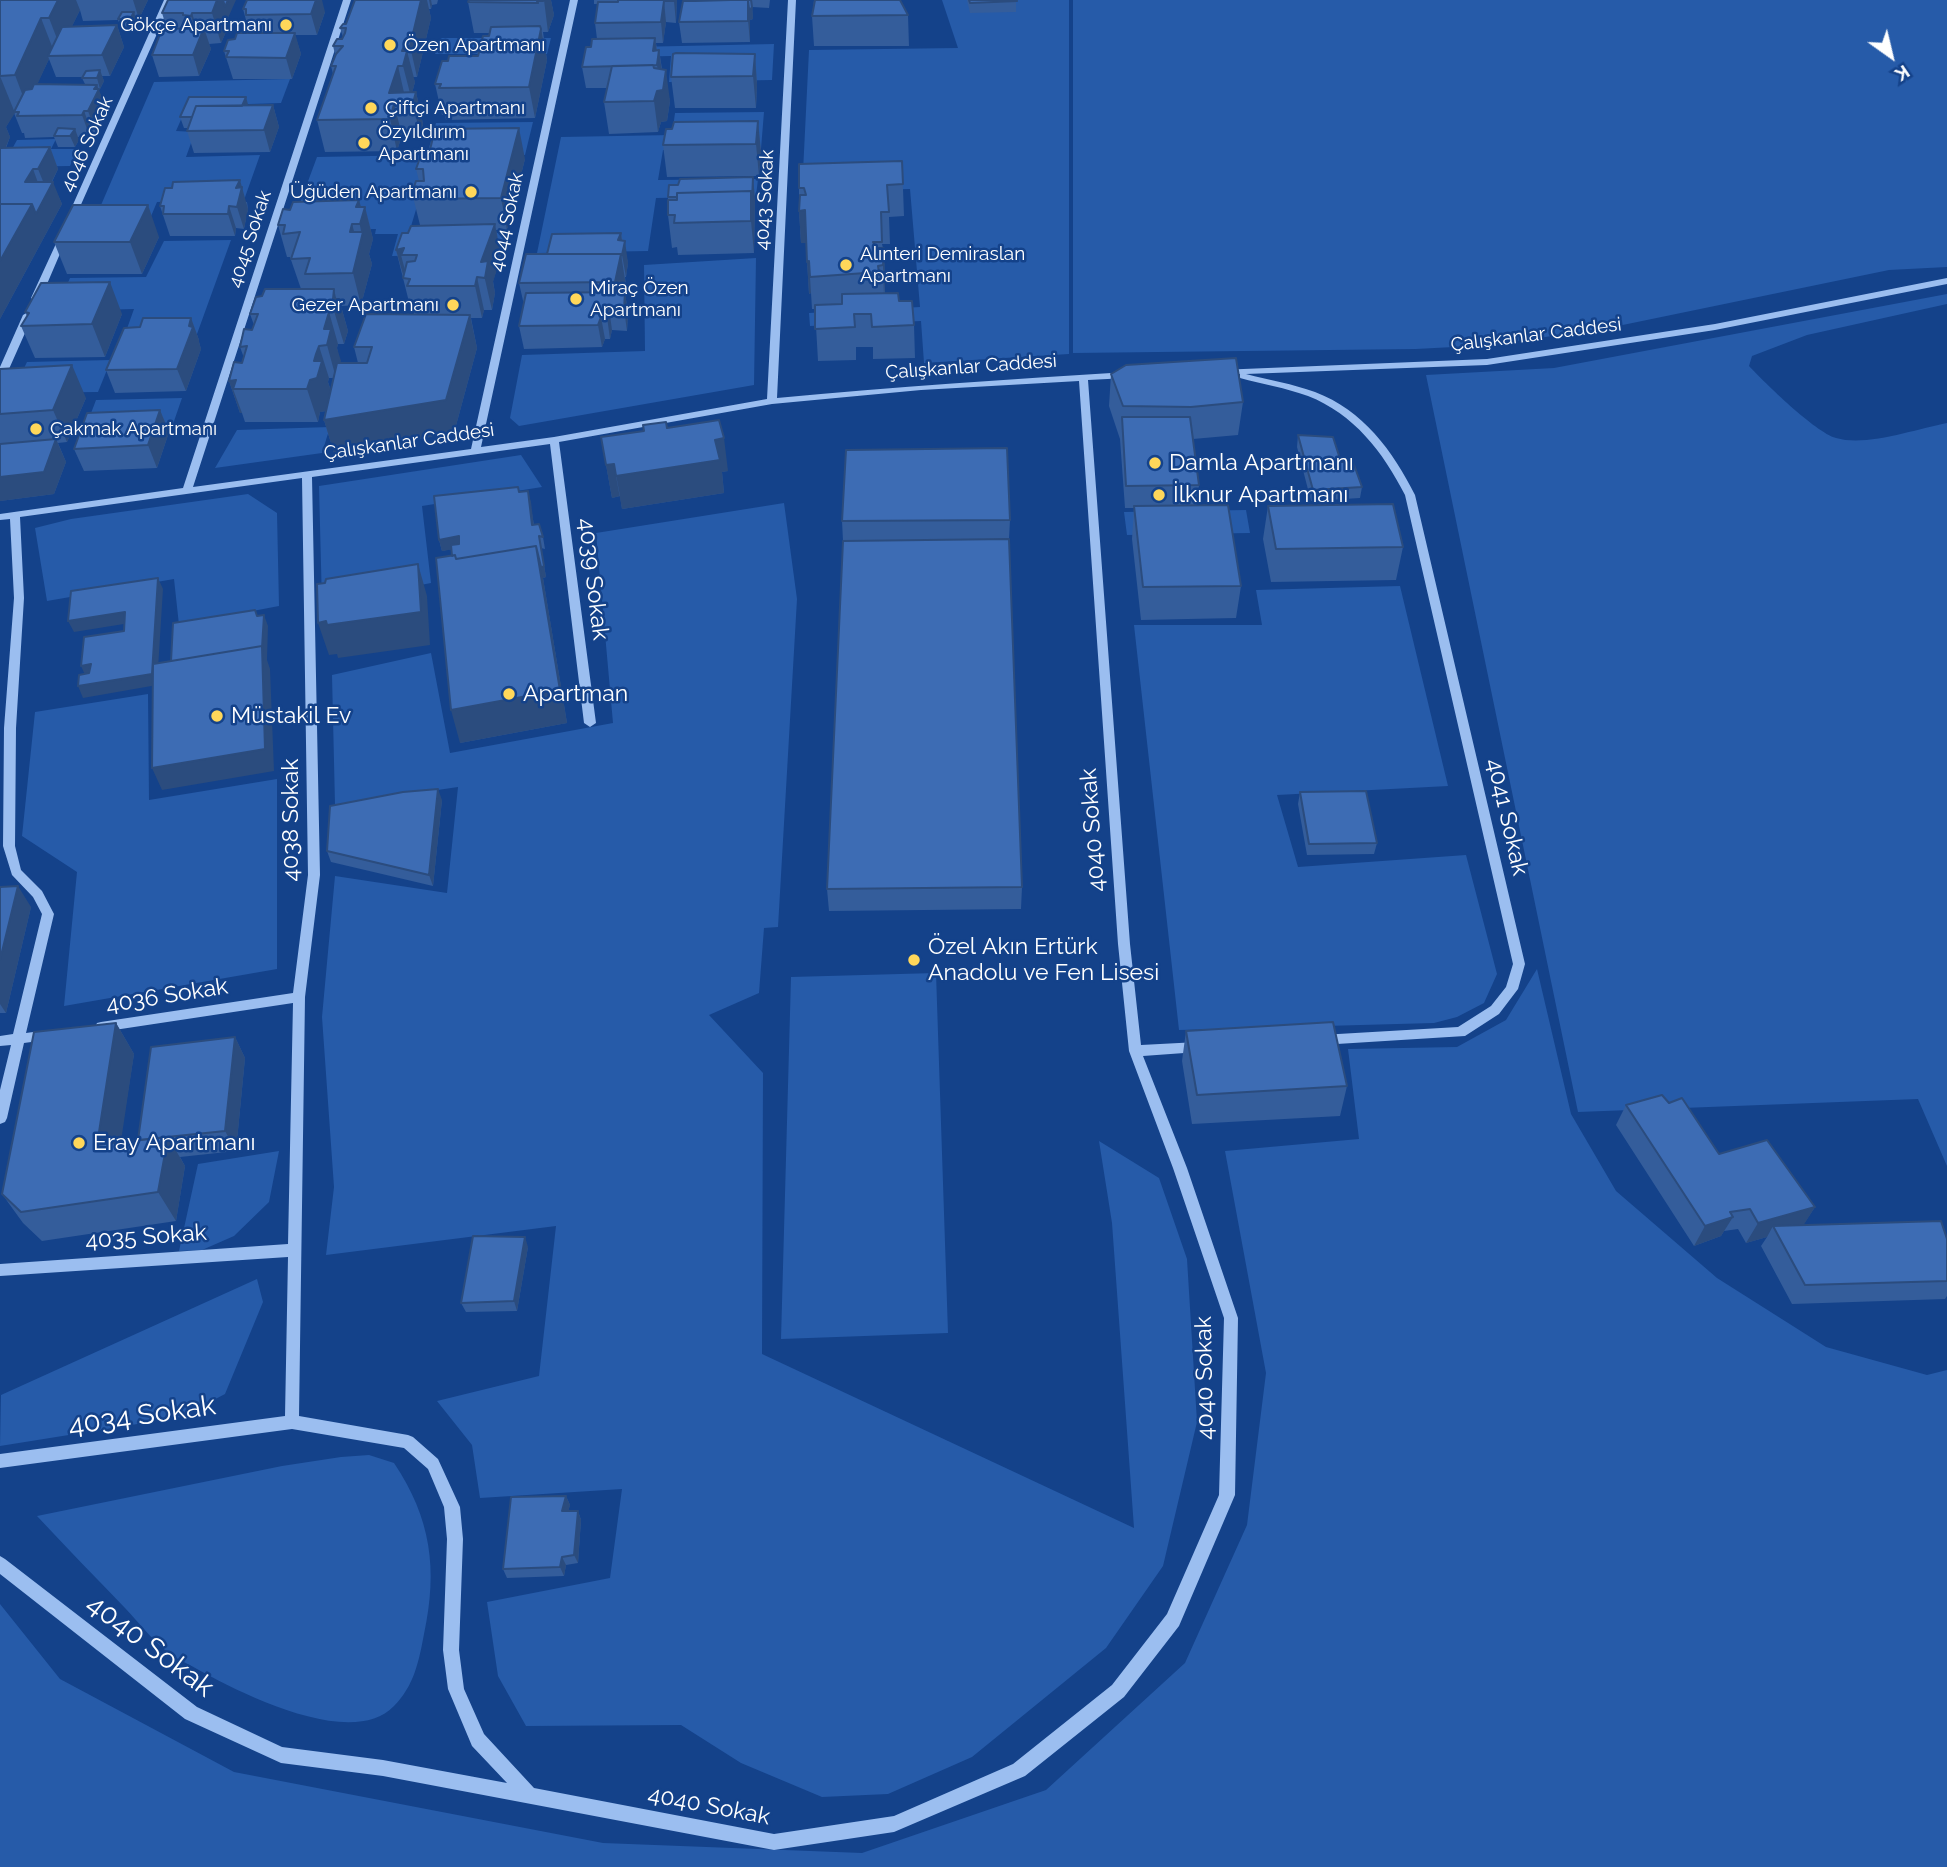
<!DOCTYPE html>
<html>
<head>
<meta charset="utf-8">
<style>
  body { margin:0 }
  #map { position:relative; width:1947px; height:1867px; overflow:hidden; background:#14428a; font-family:Raleway,sans-serif }
  canvas { display:block }
  .north { position:absolute; left:1856px; top:21px; width:70px; height:70px; -webkit-text-stroke:5px #14428a; paint-order:stroke; rotate:146deg; font-size:19px; font-weight:700; line-height:28px; text-align:center; color:#fff }
  .north::after { content:''; display:block; margin:auto; width:24px; height:32px; background:#fff; clip-path:polygon(50% 0,100% 100%,50% 72%,0 100%) }
</style>
</head>
<body>
<div id="map">
<canvas width="1947" height="1867"></canvas>
<div class="north">K</div>
</div>
<script>
const c = document.querySelector('canvas').getContext('2d');
c.lineJoin = 'round';
function paint(path, color) { c.fillStyle = color; c.fill(path, 'evenodd'); }
function trace(path, color, width, dash) { c.strokeStyle = color; c.lineWidth = width; c.lineCap = dash ? 'butt' : 'round'; c.setLineDash(dash || []); c.stroke(path); }
function drawText(font, color, halo, rows, align = 'center') {
  c.font = font + ' Raleway,sans-serif'; c.lineWidth = 5; c.setLineDash([]); c.textBaseline = 'middle'; c.strokeStyle = halo; c.fillStyle = color; for (const [text, x, y, turn = 0] of rows) {
    c.save(); c.translate(x, y); c.rotate((+turn || 0) * Math.PI / 180); c.textAlign = isNaN(turn) ? turn : align; if (halo) c.strokeText(text, 0, 0); c.fillText(text, 0, 0); c.restore();
  }
}
const green = new Path2D(`
  M942,0H1069V354L924,363L921,321L810,326L809,313L920,307L910,189L802,192L809,50L958,48Z
  M1073,0H1947V267L1889,270L1613,327L1491,345L1416,349L1073,353Z
  M441,38H551L547,54H435Z
  M774,44L772,80L669,82L671,56L584,58L586,48Z
  M290,79L281,103L187,106L176,131L195,132L186,157L260,155L244,200L157,202L144,233H89L154,82Z
  M764,112L761,149L663,150L658,180L758,179L756,196L656,198L648,251L537,253L561,137L672,135L675,113Z
  M533,122L525,155L432,156L409,233H506L501,254L392,256L398,234H375L376,229L290,230L317,157L427,155L436,123Z
  M56,139L51,149H78L70,166L2,167L17,140Z
  M231,240L197,334L124,337L134,309L55,311L70,278L146,277L164,241Z
  M756,258L754,385L519,426L510,418L522,355L645,351L644,265Z
  M1947,294V304L1807,335L1752,356L1749,366C1765,383 1815,432 1836,438C1866,447 1916,429 1947,423V1166L1918,1099L1578,1112L1426,375L1554,368Z
  M111,360L98,392L12,393L27,362Z
  M182,398L172,427L85,429L96,400Z
  M330,427L322,453L215,468L237,430Z
  M521,455L542,487L422,506L431,583L322,604L319,486Z
  M248,494L277,513L279,606L179,625L174,579L47,601L35,528L71,519Z
  M784,503L797,599L778,927L764,928L759,993L709,1015L763,1073L762,1354L1134,1528L1112,1223L1099,1141L1159,1178L1187,1259L1197,1422L1163,1566L1106,1648L972,1757L888,1794L822,1797L741,1763L681,1725L526,1726L498,1676L487,1602L610,1578L622,1489L480,1498L472,1445L437,1401L539,1376L556,1226L326,1255L334,1187L322,1017L335,876L447,893L458,787L335,805L332,675L431,653L450,753L613,723L596,533Z
  M1246,510L1250,533L1127,535L1124,512Z
  M1400,586L1448,786L1277,795L1298,867L1466,855L1497,974L1484,1003L1457,1017L1434,1023L1179,1030L1134,625H1262L1256,590Z
  M148,694L149,800L277,779V969L64,1006L77,872L22,836L35,712Z
  M1537,969L1571,1114L1616,1191L1717,1278L1826,1347L1927,1375L1947,1370V1867H0V1604L60,1679L234,1772L603,1843L862,1853L1046,1790L1185,1663L1247,1525L1266,1373L1225,1151L1359,1139L1348,1049L1457,1047L1506,1020Z
  M936,973L948,1333L781,1339L791,977Z
  M279,1151L269,1202L234,1236L202,1250L179,1251L198,1164Z
  M257,1279L263,1302L225,1394L181,1417L0,1446L1,1395Z
  M369,1455L394,1463C431,1518 438,1569 424,1634C419,1661 414,1686 394,1706C352,1750 240,1693 197,1669C187,1663 174,1658 165,1650C151,1638 138,1622 125,1608C96,1578 66,1547 37,1516L282,1466L341,1457Z`);
const minor = new Path2D(`
  M164,0H172L75,218L68,220L67,218Z
  M343,0H351L193,487L471,449L570,0H578L481,447L554,437L767,399L788,0H796L777,398C894,387 1011,379 1127,372L1132,375L1127,378L1088,380L1130,944L1141,1045L1198,1042L1203,1043L1204,1047L1203,1051L1198,1052L1143,1056L1187,1168L1238,1318L1235,1495L1179,1626L1124,1697L1025,1776L894,1832L774,1850L383,1776L281,1763L185,1719L0,1574V1556L5,1559L197,1707L282,1747L383,1760L507,1783L472,1746L448,1689L443,1650L447,1539L444,1507L428,1469L404,1448L292,1429L0,1468V1454L285,1416L288,1257L0,1276V1264L288,1244L293,1003L101,1032L97,1031L95,1027L97,1023L101,1022L293,993L308,875L302,478L20,517L24,598L16,728L15,846L21,870L42,891L54,914L26,1033L48,1030L53,1031L54,1035L53,1039L24,1043L7,1118L5,1122L0,1124V1090L11,1045L0,1046V1036L13,1034L42,914L33,897L12,875L3,846L4,728L14,598L10,519L0,520V514L183,488ZM1079,381L1118,944L1129,1051L1173,1168L1224,1318L1219,1495L1167,1614L1112,1685L1013,1764L894,1816L774,1834L534,1788L484,1734L464,1689L459,1650L463,1539L460,1507L438,1459L413,1437L408,1435L299,1416L305,997L320,875L312,477L550,444L584,723L590,727L596,723L559,442L772,404L921,390Z
  M64,232L68,235L41,298L39,300H33L31,298L60,235Z
  M1947,278V284L1715,330L1487,365L1246,374C1269,380 1293,384 1315,392C1363,410 1393,451 1415,495L1525,964L1518,989L1499,1014L1465,1036L1321,1045L1316,1044L1315,1040L1316,1036L1321,1035L1458,1027L1491,1006L1506,987L1513,964L1405,495C1383,452 1354,414 1308,396C1286,388 1262,384 1240,378V374H1219V370L1487,359L1715,324Z
  M28,312L33,315L5,378L0,381V367L23,315Z`);
const wall = new Path2D(`
  M0,0H148L139,19H136L137,23L134,30H122L118,20L83,21L80,10L72,26L117,25L124,47L110,76H102L104,81L100,89H98L107,110L96,132H92L90,137H78L79,140L75,147H58L54,137L25,138L24,133H22L14,113L6,127L10,137L6,148L50,147L58,169L52,182L62,204L0,319ZM49,59L56,77H83L82,78L85,84H37Z
  M168,0L228,18L230,23L221,43L209,44L211,49L199,76L159,77L152,55L167,29L162,13Z
  M355,0H438L437,4L432,5L431,9H429L431,18L417,77H413L415,82L412,93L416,92L423,124L420,135H402L397,151L325,152L317,120L333,74L331,66L335,54L333,46L343,37L340,28L346,24Z
  M551,0L554,15L548,32H543L547,60L535,118L446,120L445,115H442L435,84L448,61L478,56L490,33H474L468,2Z
  M594,0H677L676,23L666,22L663,43H656L657,50H659L662,69L670,101L667,121L661,122L658,132L609,134L604,102L607,88H586L582,67L591,47L597,39L595,23L598,4H594Z
  M695,0H770L769,8L752,7L753,19L750,20V42L682,43L679,22Z
  M814,0H900L908,15L909,46H814L812,16Z
  M967,0H1016V12L970,13Z
  M243,9L325,12L317,35H295L301,54L292,79H233L224,51L235,39L251,33L250,31H249Z
  M755,54L757,85L756,108H675L671,77Z
  M273,105L279,127L270,152L194,153L187,131L188,128H184L180,117L248,106Z
  M758,121L761,152L759,176L667,177L663,145Z
  M525,159L507,230H496L501,256L493,281L495,293L492,310H484L482,318H471L477,348L454,433L334,453L324,420L326,411L320,412L318,422H245L242,413H240L229,381L242,363L244,358L240,347L252,330L254,325L250,314L301,289L290,257H287L278,225L290,210L365,207L373,239L369,254L372,264L361,305L341,306L348,331L344,344H338L337,348L340,363H358L354,347L414,315L413,310H411L396,250L408,233L424,226L423,225H420L412,193L419,181L416,169ZM329,378H334L331,391L328,382Z
  M902,161L904,216L889,217L890,244H882L883,248H884L885,293L899,301L914,325L915,358L873,359V347H856V360L818,361L815,309H812L811,293L809,294L806,243H801L799,211V188Z
  M753,177L755,199L754,253L678,255L677,247L672,248L668,215V197L678,185Z
  M247,202L248,209L244,229L236,228L235,236H170L160,206Z
  M621,233L628,263L626,277H625L626,286L625,292L628,314L627,331L612,330L610,339H605L602,347L524,349L519,326L524,305L519,283L547,254Z
  M159,237L142,274H67L54,242Z
  M25,312L122,314L105,357L35,358L21,326L27,316Z
  M191,318L199,340V342L201,349L186,391L115,393L106,370L140,327Z
  M0,369L86,398L67,442L58,443L66,462L54,494L0,501Z
  M1111,374L1243,402L1238,435L1193,439L1199,485L1197,505L1241,586L1236,618L1141,620L1132,539L1134,508H1125L1120,439L1109,406Z
  M160,410L169,432L157,468L84,471L74,449Z
  M667,428L728,471L722,472L724,493L622,509L620,496L612,498L601,437Z
  M1298,435L1341,462L1362,487L1360,498L1311,501L1297,447Z
  M528,491L534,525L543,537L545,549L541,548L546,577L543,578L567,723L460,743L452,549L442,551L439,540L520,492Z
  M1268,506L1403,547L1396,580L1271,582L1263,539Z
  M1010,520L1009,539L1022,887L1021,909L829,911L827,889L843,541L842,521Z
  M1300,792L1377,843L1374,854L1307,855L1298,804Z
  M442,800L433,886L331,862L327,851Z
  M0,887L31,907L6,1013H0Z
  M116,1023L134,1054L120,1142L138,1140L235,1037L245,1058L236,1151L180,1157L185,1166L176,1221L42,1241L23,1223L2,1194Z
  M1186,1031L1347,1086L1340,1116L1192,1124L1182,1061Z
  M1669,1103L1719,1154L1815,1207L1803,1225L1947,1239V1296L1945,1299L1792,1304L1761,1246L1767,1237L1746,1243L1738,1229L1724,1231L1721,1236L1694,1246L1616,1125L1626,1105Z
  M528,1247L517,1311L466,1312L461,1303Z
  M566,1496L570,1505L568,1511H578L581,1520L578,1563L566,1565L564,1576L507,1578L503,1569Z`);
const shadedWall = new Path2D(`
  M58,0H76L80,10L61,49L49,18Z
  M133,0H148L139,19Z
  M217,0H236L228,18L230,23L221,43L212,13Z
  M316,0H322L325,12L317,35L311,14Z
  M421,0H427L431,18L417,77L410,46Z
  M429,0H431L432,5L431,9Z
  M544,0H551L554,15L548,32Z
  M674,0H677L676,23L674,1Z
  M752,0L753,19L750,20V42L748,20L743,10Z
  M664,1L666,22L663,43L661,22Z
  M134,12L137,23L134,30L130,19Z
  M192,13L200,38L204,28L211,49L199,76L193,55L199,41L191,16Z
  M41,18L53,49L48,56L49,59L27,107L15,75Z
  M117,25L124,47L110,76L102,55Z
  M541,29L547,60L535,118L529,87Z
  M295,33L301,54L292,79L286,58Z
  M655,38L658,59L659,50L662,72L660,86L657,65L653,51Z
  M404,46L406,55L407,51L415,82L411,97L403,66L402,51Z
  M755,54L757,85L756,108L753,76Z
  M398,66L405,97L394,104L402,135L397,151L390,119L389,93Z
  M100,70L104,81L100,89L97,78Z
  M666,70L670,101L667,121L661,122L658,132L654,101L657,91Z
  M0,76L15,113L6,127L10,137L0,161Z
  M97,85L107,110L96,132L88,111L94,89Z
  M416,92L423,124L420,135L413,103Z
  M246,97L249,108L238,116Z
  M273,105L279,127L270,152L264,130Z
  M84,111L92,132L90,137L82,115Z
  M758,121L761,152L759,176L756,144Z
  M519,128L525,159L507,230L501,198Z
  M75,129L79,140L75,147L70,136Z
  M50,147L58,169L47,191L38,169Z
  M33,169L41,191L25,182Z
  M753,177L755,199L754,253L751,221V191Z
  M240,180L248,209L244,229L237,207L236,188Z
  M53,182L62,204L0,319V261L32,204Z
  M359,200L363,214L365,207L373,239L369,254L372,264L361,305L353,273L350,232L352,224L359,249L362,235L356,207Z
  M148,205L159,237L142,274L130,242Z
  M229,206L236,228L235,236L228,214Z
  M805,210L808,243H801L799,211Z
  M495,224L501,256L493,282L495,293L492,310L481,262Z
  M621,233L623,249L625,241L628,263L626,277L622,255L621,254L626,286L621,308H619L615,282L618,240Z
  M404,248L401,255L407,278H404L396,250Z
  M884,248L885,281L884,297L883,265Z
  M809,261L811,293L809,294L807,262Z
  M477,277L484,310L482,318L475,286Z
  M110,282L122,314L105,357L92,324Z
  M334,289L337,302L339,299L348,331L344,344L334,311L333,299Z
  M625,292L628,314L627,331L624,309Z
  M609,308L612,330L610,339L607,317Z
  M329,312L338,344L337,348L341,361L336,378L327,345L324,329Z
  M470,315L477,348L454,433L334,453L324,420Z
  M601,317L605,339L602,347L598,325Z
  M191,318L199,340V342L201,349L186,391L177,369Z
  M319,346L329,378L328,382L332,394L327,411L320,412L318,422L307,389L316,354Z
  M72,365L86,398L67,442L53,410Z
  M236,380L233,389L242,413H240L229,381Z
  M160,410L169,432L157,468L148,445Z
  M724,438L728,471L722,472L724,493L622,509L616,476L715,440Z
  M56,439L66,462L54,494L0,501V477Z
  M614,464L620,496L612,498L606,465Z
  M528,491L531,502L535,536L532,525Z
  M459,536L461,548L442,551L439,540Z
  M539,536L546,577L543,578L567,723L460,743L451,710L465,592Z
  M418,564L427,596L430,645L338,658L337,654L329,655L318,623Z
  M158,578L163,589L157,685L83,698L78,686L152,674Z
  M125,612L130,623L74,632L68,621Z
  M264,615L268,626L267,660L270,669L274,771L162,790L152,768Z
  M91,664L97,675L86,677L81,666Z
  M438,789L442,800L433,886L429,875Z
  M18,886L31,907L6,1013L0,1004V960Z
  M116,1023L134,1054L116,1175L97,1145Z
  M235,1037L245,1058L236,1151L225,1131Z
  M168,1137L185,1166L176,1221L158,1192Z
  M1815,1207L1803,1226H1773L1767,1237L1746,1243L1758,1223Z
  M1733,1217L1721,1236L1694,1246L1705,1226Z
  M525,1237L528,1247L517,1311L514,1301Z
  M566,1496L570,1505L566,1520L562,1511Z
  M578,1511L581,1520L578,1563L574,1555Z
  M562,1557L566,1565L564,1576L560,1567Z`);
const building = new Path2D(`
  M0,0H58L49,18H41L15,75L0,76Z
  M168,0H217L212,13H192L191,16L183,15V13H162Z
  M223,0H228L225,7Z
  M247,0H316L311,14L246,15V9H243Z
  M355,0H421L410,46H404L402,51H407L403,66H398L389,93L416,92L413,103L394,104L390,119L317,120L336,66H331L336,54L343,46H333L337,39H342L345,33L346,28H340L343,24H346Z
  M469,0H544L543,1H537L538,3L468,2Z
  M618,0H674V1H664L661,22L595,23L598,2H618Z
  M695,0H731L695,1Z
  M731,0H748V21L679,22L683,1Z
  M748,0H751L752,8L749,9Z
  M815,0H900L908,15L812,16Z
  M969,0H1016L1017,1L970,3Z
  M122,12H134L130,19H118Z
  M117,25L102,55L48,56L62,27Z
  M540,26L541,29L529,87L439,88L441,84H435L442,61H448L449,56H478L483,36H489L491,27Z
  M204,28L193,55H152L162,29Z
  M237,33H295L286,58L226,57L229,51H224L228,40L235,39Z
  M655,38L653,51L659,50L657,65L582,67L586,47H591L592,39Z
  M676,53L755,54L753,76L671,77L673,54Z
  M653,65L654,68L666,70L663,90L657,91L654,101L604,102L612,66Z
  M100,70L97,78H82L86,71Z
  M34,84L97,85L94,89H99L88,111H84L82,115L17,116L19,112H14L25,90L32,89Z
  M189,97H246L242,106H196L192,117H180Z
  M273,105L264,130L187,131L196,106Z
  M758,121L756,144L663,145L666,129H672L674,122Z
  M58,128L75,129L70,136H54Z
  M519,128L501,198L417,199L419,193H412L416,181H424L423,169H416L420,158H428L435,129Z
  M50,147L38,169H33L25,182H53L36,214L32,204H0V148Z
  M902,161L903,184L887,185L889,212H881L882,242H873L876,248H884L883,265L878,266L879,272L810,277L809,261L807,262L805,210L799,211L800,195H806L804,188H799V164Z
  M753,177L752,201L751,191L677,193V197H668L669,185H678L680,179Z
  M240,180L236,188L242,187L237,207L229,206L228,214H163L164,206H160L165,188H172L173,182Z
  M751,191V221L674,223L675,215H668V200H677V193Z
  M359,200L356,207H365L360,224H352L350,232H363L353,273L305,274L310,258L291,259L300,232L283,234L285,225H278L283,209L290,210L293,202Z
  M0,204H32L0,261Z
  M73,205H148L130,242H54Z
  M495,224L481,262L488,261L485,278L477,277L475,286H407L410,279L403,278L407,262L415,261L417,255H401L404,248L396,250L402,233H408L411,226Z
  M621,233L618,240L625,241L622,255L621,254H547L552,234Z
  M526,254H621L615,282L519,283Z
  M110,282L92,324L21,326L29,313L25,312L41,283Z
  M265,289H334L333,299H339L334,311L329,312L324,329H331L327,345L319,346L316,354L314,361H322L317,378L310,380L307,389H233L236,380L229,381L234,362L242,363L247,346L240,347L244,329L252,330L258,314H250L256,297L262,296Z
  M625,292L624,309L609,308L607,317H601L598,325L519,326L526,293Z
  M898,293L899,301H912L914,325L872,327L871,314H854L855,327L815,329V305L842,304V294Z
  M366,314L470,315L446,400L324,420L337,363H367L372,347H354Z
  M143,318H191L189,326L193,327L177,369L106,370L124,328L140,327Z
  M1236,358L1243,402L1191,407L1123,406L1111,374L1126,365Z
  M72,365L53,410L0,414V369Z
  M160,410L148,445L74,449L87,413Z
  M1122,417H1190L1199,485L1126,486Z
  M719,420L724,438L715,440L720,460L616,476L614,464L606,465L601,437L644,431L643,425L666,422L667,428Z
  M1298,435L1333,437L1341,462H1353L1362,487L1313,490Z
  M56,439L44,472L0,477V444Z
  M1007,448L1010,520L842,521L846,450Z
  M518,487L519,492L528,491L532,525L539,524L543,537L539,536L544,566L541,567L536,546L456,559L455,555L452,556L451,545L459,544V536L439,540L434,496Z
  M1393,504L1403,547L1276,549L1268,506Z
  M1228,505L1241,586L1143,587L1134,506Z
  M1009,539L1022,887L827,889L843,541Z
  M536,546L560,690L451,710L436,558L455,555L456,559Z
  M418,564L421,612L327,625L326,621L318,623L317,584L325,583L326,579Z
  M158,578L152,674L78,686L79,675L89,673L91,664L81,666L84,637L124,631L125,612L68,621L71,591Z
  M255,610L257,616L264,615L262,648V646L171,661L173,623Z
  M262,646L265,749L152,768L153,664Z
  M438,789L429,875L327,851L330,806L403,792Z
  M1366,791L1377,843L1309,844L1300,792Z
  M18,886L0,960V887Z
  M1333,1022L1347,1086L1197,1095L1186,1031Z
  M116,1023L97,1145L168,1137L158,1192L21,1212L2,1194L34,1032Z
  M235,1037L225,1131L138,1140L151,1047Z
  M1662,1095L1669,1103L1682,1098L1719,1154L1767,1140L1815,1207L1758,1223L1750,1209L1730,1212L1733,1217L1705,1226L1626,1105Z
  M1941,1221L1947,1239V1281L1805,1285L1773,1226Z
  M473,1236L525,1237L514,1301L461,1303Z
  M566,1496L562,1511H578L574,1555L562,1557L560,1567L503,1569L511,1497Z`);
const markers = [
  [286,25,7,"#ffd75a"],
  [390,45,7,"#ffd75a"],
  [371,108,7,"#ffd75a"],
  [364,143,7,"#ffd75a"],
  [471,192,7,"#ffd75a"],
  [846,265,7,"#ffd75a"],
  [576,299,7,"#ffd75a"],
  [453,305,7,"#ffd75a"],
  [36,429,7,"#ffd75a"],
  [1155,463,7,"#ffd75a"],
  [1159,495,7,"#ffd75a"],
  [509,694,7,"#ffd75a"],
  [217,716,7,"#ffd75a"],
  [914,960,7,"#ffd75a"],
  [79,1143,7,"#ffd75a"]
];
const farPoinames = [
  ["Gökçe Apartmanı",272,25,"right"],
  ["Özen Apartmanı",404,45],
  ["Çiftçi Apartmanı",385,108],
  ["Özyıldırım",378,132],
  ["Apartmanı",378,154],
  ["Üğüden Apartmanı",457,192,"right"],
  ["Alınteri Demiraslan",860,254],
  ["Apartmanı",860,276],
  ["Miraç Özen",590,288],
  ["Apartmanı",590,310],
  ["Gezer Apartmanı",439,305,"right"],
  ["Çakmak Apartmanı",50,429]
];
const farStreetnames = [
  ["4046 Sokak",87,144,-66],
  ["4043 Sokak",765,200,-87],
  ["4044 Sokak",507,222,-78],
  ["4045 Sokak",250,239,-72],
  ["Çalışkanlar Caddesi",1536,335,-7],
  ["Çalışkanlar Caddesi",971,367,-4],
  ["Çalışkanlar Caddesi",409,442,-8]
];
const poiNames = [
  ["Damla Apartmanı",1169,463],
  ["İlknur Apartmanı",1173,495],
  ["Apartman",523,694],
  ["Müstakil Ev",231,716],
  ["Özel Akın Ertürk",928,947],
  ["Anadolu ve Fen Lisesi",928,973],
  ["Eray Apartmanı",93,1143]
];
const streetNames = [
  ["4039 Sokak",593,579,83],
  ["4041 Sokak",1507,817,77],
  ["4038 Sokak",291,820,-90],
  ["4040 Sokak",1093,830,-94],
  ["4036 Sokak",167,996,-9],
  ["4035 Sokak",146,1237,-4],
  ["4040 Sokak",1205,1378,-91],
  ["4040 Sokak",709,1806,11]
];
const nearStreetnames = [
  ["4034 Sokak",142,1416,-8],
  ["4040 Sokak",150,1646,37]
];
paint(green, '#265ba9');
paint(minor, '#9bbef0');
paint(wall, '#345d9b');
paint(shadedWall, '#2b4c7e');
paint(building, '#3d6cb4');
trace(building, '#2b4c7e', 2);
for (const [x, y, r, color] of markers) { const dot = new Path2D(); dot.arc(x, y, r, 0, 2 * Math.PI); c.fillStyle = color; c.fill(dot); trace(dot, '#14428a', 2.5); }
drawText('19px', '#fff', '#14428a', farPoinames, 'left');
drawText('19px', '#fff', '#14428a', farStreetnames);
drawText('23px', '#fff', '#14428a', poiNames, 'left');
drawText('23px', '#fff', '#14428a', streetNames);
drawText('28px', '#fff', '#14428a', nearStreetnames);
</script>
</body>
</html>
